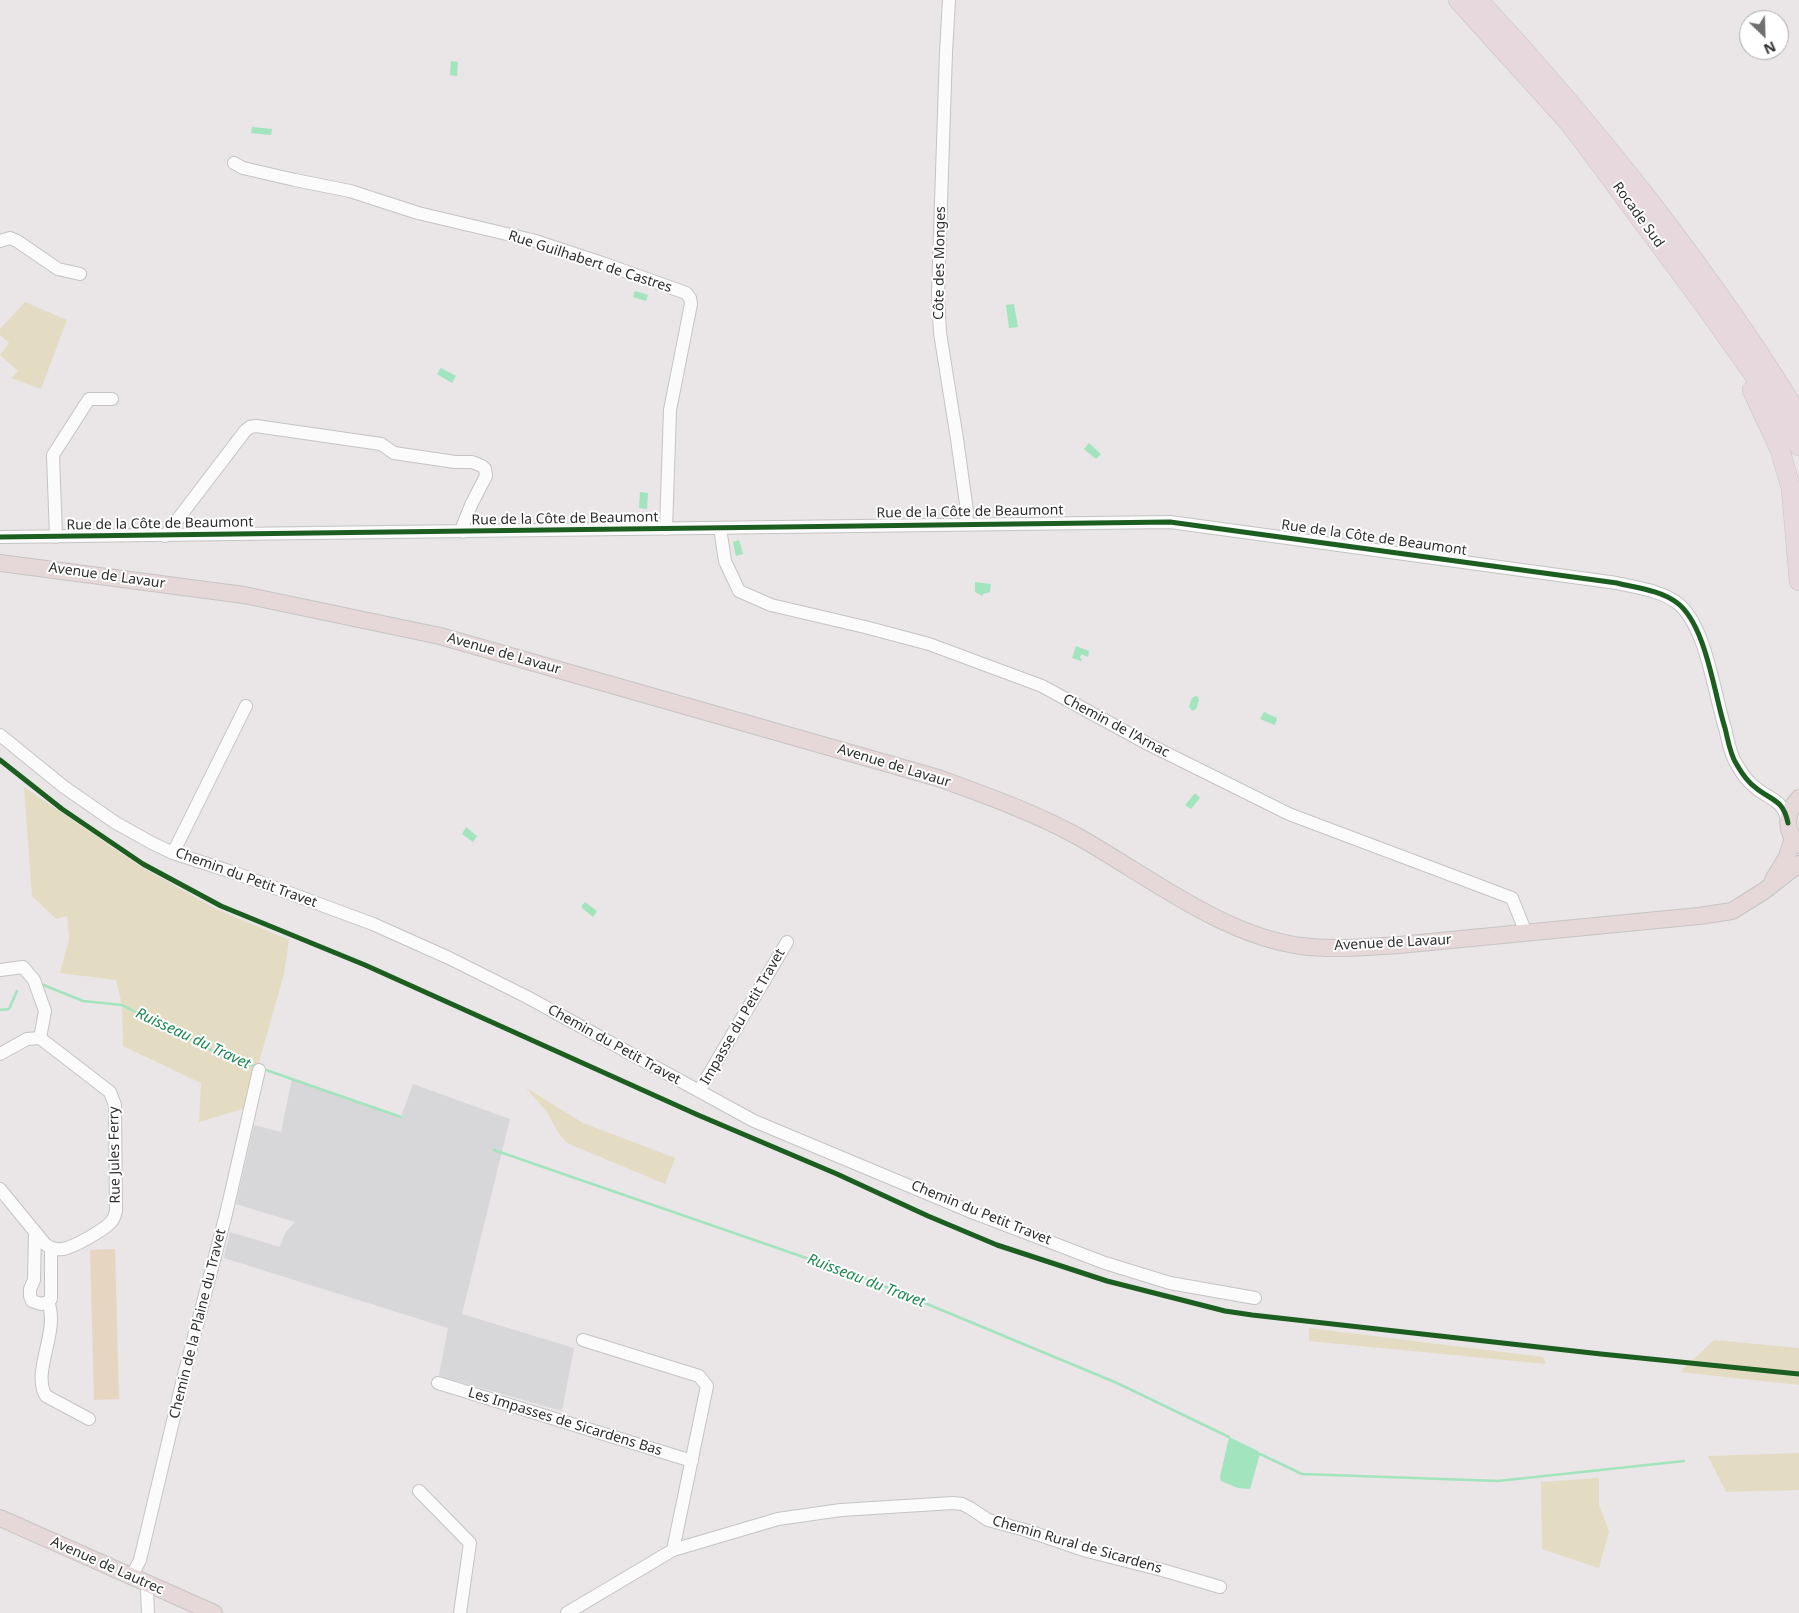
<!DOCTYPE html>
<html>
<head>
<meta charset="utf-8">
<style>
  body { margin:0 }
  #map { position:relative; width:1799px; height:1613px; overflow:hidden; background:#eae5e6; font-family:"Noto Sans",sans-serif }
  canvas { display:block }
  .north { position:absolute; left:1739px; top:10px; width:50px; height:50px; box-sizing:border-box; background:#fff; border:1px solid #ababab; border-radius:50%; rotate:156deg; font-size:14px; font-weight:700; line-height:20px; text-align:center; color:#2e2e2e }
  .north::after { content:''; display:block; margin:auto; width:18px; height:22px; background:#706e6e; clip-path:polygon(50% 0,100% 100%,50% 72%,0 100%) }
</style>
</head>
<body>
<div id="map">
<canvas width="1799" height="1613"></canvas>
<div class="north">N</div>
</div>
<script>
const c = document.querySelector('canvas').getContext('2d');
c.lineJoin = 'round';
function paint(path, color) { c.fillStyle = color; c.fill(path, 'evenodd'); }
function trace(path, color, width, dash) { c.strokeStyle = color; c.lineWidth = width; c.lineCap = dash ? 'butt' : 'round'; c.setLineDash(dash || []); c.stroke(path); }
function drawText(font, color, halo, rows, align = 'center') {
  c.font = font + ' "Noto Sans",sans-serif'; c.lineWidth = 4; c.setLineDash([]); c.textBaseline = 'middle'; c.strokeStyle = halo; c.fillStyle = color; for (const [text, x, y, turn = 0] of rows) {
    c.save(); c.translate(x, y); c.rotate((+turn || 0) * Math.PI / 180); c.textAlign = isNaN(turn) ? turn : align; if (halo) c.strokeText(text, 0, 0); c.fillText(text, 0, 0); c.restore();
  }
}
const industrial = new Path2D(`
  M292,1079L401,1117L413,1084L510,1119L462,1314L574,1348L562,1411L439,1376L448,1328L224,1258L230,1232L280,1247L285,1233L295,1222L236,1204L254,1125L281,1132Z`);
const green = new Path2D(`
  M25,302L67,320L41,389L11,378L18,371L0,355L9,343L0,335V329Z
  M24,787L140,866L216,909L289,940L284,974L246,1108L199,1122L201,1083L123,1046L122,1005L116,980L60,973L69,939L67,916L56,919L32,896Z
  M526,1088L583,1123L675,1158L665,1184L567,1143L559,1134L547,1112Z
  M1309,1328L1543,1357L1546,1364L1309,1341Z
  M1714,1340L1799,1348V1385L1680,1372Z
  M1799,1453V1490L1726,1492L1708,1456Z
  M1599,1478V1505L1609,1531L1599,1568L1542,1549L1541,1482Z`);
const pitch = new Path2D(`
  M115,1249L119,1399L94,1400L90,1250Z`);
const water = new Path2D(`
  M451,61L458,62L457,76L450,75Z
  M252,127L272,129L271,135L251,133Z
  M635,291L648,295L646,301L633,297Z
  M1014,304L1018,327L1009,328L1006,305Z
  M441,368L456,376L452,383L437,374Z
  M1089,443L1101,454L1096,459L1084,449Z
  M640,492L648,493L647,509L639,508Z
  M739,540L743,554L736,556L733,542Z
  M975,582L991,584L990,592L983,594L982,596L975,592Z
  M1076,646L1089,651L1088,657L1081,654L1080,658L1082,659L1081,661L1072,658Z
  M1196,696L1198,697L1199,700L1196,709L1192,711L1189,707L1192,698Z
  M1264,712L1277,718L1275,725L1260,719Z
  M1195,793L1200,798L1191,809L1185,805Z
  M466,827L477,836L473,842L462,834Z
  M585,902L597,911L593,917L581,907Z
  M1229,1437L1258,1451L1260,1454L1250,1489L1238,1488L1221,1481L1220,1477Z`);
const stream = new Path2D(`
  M41,984L83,1001L122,1005L233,1061L256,1066
  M0,1010L9,1009L17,991
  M263,1069L401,1117
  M494,1150L867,1279L1117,1383L1229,1437
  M1260,1454L1302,1474L1498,1481L1684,1461`);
const minor = new Path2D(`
  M949,0L946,52L938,293L940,333L957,439L967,511L966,523
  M234,163L243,168L295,180L350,191L418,213L532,240L602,263L686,293L690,298L691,304L670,410L666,529
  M0,241L10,238L17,241L58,269L80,274
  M720,528L725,561L739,591L771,605L865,627L929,644L1042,686L1148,744L1289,814L1512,898L1526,933
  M165,536L245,431L250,427L256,426L381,444L394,453L455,462H472L482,466L485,469L486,476L472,503L463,525V532
  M0,537L1170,522L1617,583C1637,588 1659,590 1676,602C1706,623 1714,694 1725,728C1728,740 1730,755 1737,765C1741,772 1749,783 1756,788C1772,801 1783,799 1788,823
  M56,537L53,455L89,399H112
  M0,735L64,787L116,823L152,843L173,853L235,873L373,924L449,958L527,997L754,1121L974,1213L1105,1263L1170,1283L1255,1298
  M173,853L246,706
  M0,970L23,967L34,980L45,1011L40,1038
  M0,1054L27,1039L40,1038L110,1092L115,1105L116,1211C115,1215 114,1219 111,1222C104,1230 74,1247 63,1249C56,1250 50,1248 45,1244L0,1189
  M699,1091L787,942
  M35,1232L34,1280L30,1289V1296L32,1301L41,1304L48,1302
  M51,1248V1299L48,1302C60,1331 31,1372 46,1396L89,1419
  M583,1340L699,1376L707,1386L673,1550
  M438,1383L692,1461
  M419,1491L470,1543L460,1613
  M131,1577L140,1560L183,1379L226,1214L259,1070
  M148,1613L147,1591L150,1585
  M567,1613L673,1550L778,1519L841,1510L953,1503L962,1504L970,1508L988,1520L1025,1530L1087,1551L1162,1570L1220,1587`);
const major = new Path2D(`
  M0,563L244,595L440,636L938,778C985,795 1033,812 1077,836C1147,875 1221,935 1301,946C1333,950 1367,947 1399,945L1699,916L1732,911L1764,891L1799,864
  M1799,798C1785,813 1784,831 1799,845
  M1773,880L1787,857L1793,838
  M0,1518L214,1613`);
const highway = new Path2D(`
  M1458,0L1571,125L1708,310L1780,412L1799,446
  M1478,0C1540,66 1599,136 1655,208C1706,275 1756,344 1799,417
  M1752,390L1780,450L1791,488L1799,581`);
const cycleway = new Path2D(`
  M0,537L1170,522L1617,583C1637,588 1659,590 1676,602C1706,623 1714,694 1725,728C1728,740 1730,755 1737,765C1741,772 1749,783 1756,788C1772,801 1783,799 1788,823
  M0,760L62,809L143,864L221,906L365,965L698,1115L837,1174L928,1216L997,1245L1107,1281L1225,1311L1252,1315L1601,1354L1799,1374`);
const streetNames = [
  ["Rocade Sud",1638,215,54],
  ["Rue Guilhabert de Castres",590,262,18],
  ["Côte des Monges",940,263,-89],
  ["Rue de la Côte de Beaumont",970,512,-1],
  ["Rue de la Côte de Beaumont",565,519,-1],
  ["Rue de la Côte de Beaumont",160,524,-1],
  ["Rue de la Côte de Beaumont",1374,538,8],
  ["Avenue de Lavaur",107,576,8],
  ["Avenue de Lavaur",504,654,16],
  ["Chemin de l'Arnac",1116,726,28],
  ["Avenue de Lavaur",894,766,17],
  ["Chemin du Petit Travet",246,878,20],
  ["Avenue de Lavaur",1393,943,-3],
  ["Impasse du Petit Travet",743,1017,-60],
  ["Chemin du Petit Travet",614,1045,29],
  ["Rue Jules Ferry",115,1155,-91],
  ["Chemin du Petit Travet",981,1213,22],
  ["Chemin de la Plaine du Travet",198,1324,-76],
  ["Les Impasses de Sicardens Bas",565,1422,17],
  ["Chemin Rural de Sicardens",1077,1545,16],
  ["Avenue de Lautrec",107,1566,24]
];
const waterNames = [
  ["Ruisseau du Travet",193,1039,25],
  ["Ruisseau du Travet",866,1281,21]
];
paint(industrial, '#d7d6d8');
paint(green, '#e3dcc3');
paint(pitch, '#e6d6c1');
paint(water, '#a1e4bd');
trace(stream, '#a1e4bd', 2.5);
trace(minor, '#c4c4c4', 14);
trace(major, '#c6c4c4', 18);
trace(highway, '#c6c4c4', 20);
trace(minor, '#fcfbfb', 12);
trace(major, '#e6d8d9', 16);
trace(highway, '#e7d8de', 19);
trace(cycleway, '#1b5e20', 5);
drawText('14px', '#2e2e2e', '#fff', streetNames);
drawText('italic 15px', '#1c8652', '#fff', waterNames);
</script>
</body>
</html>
